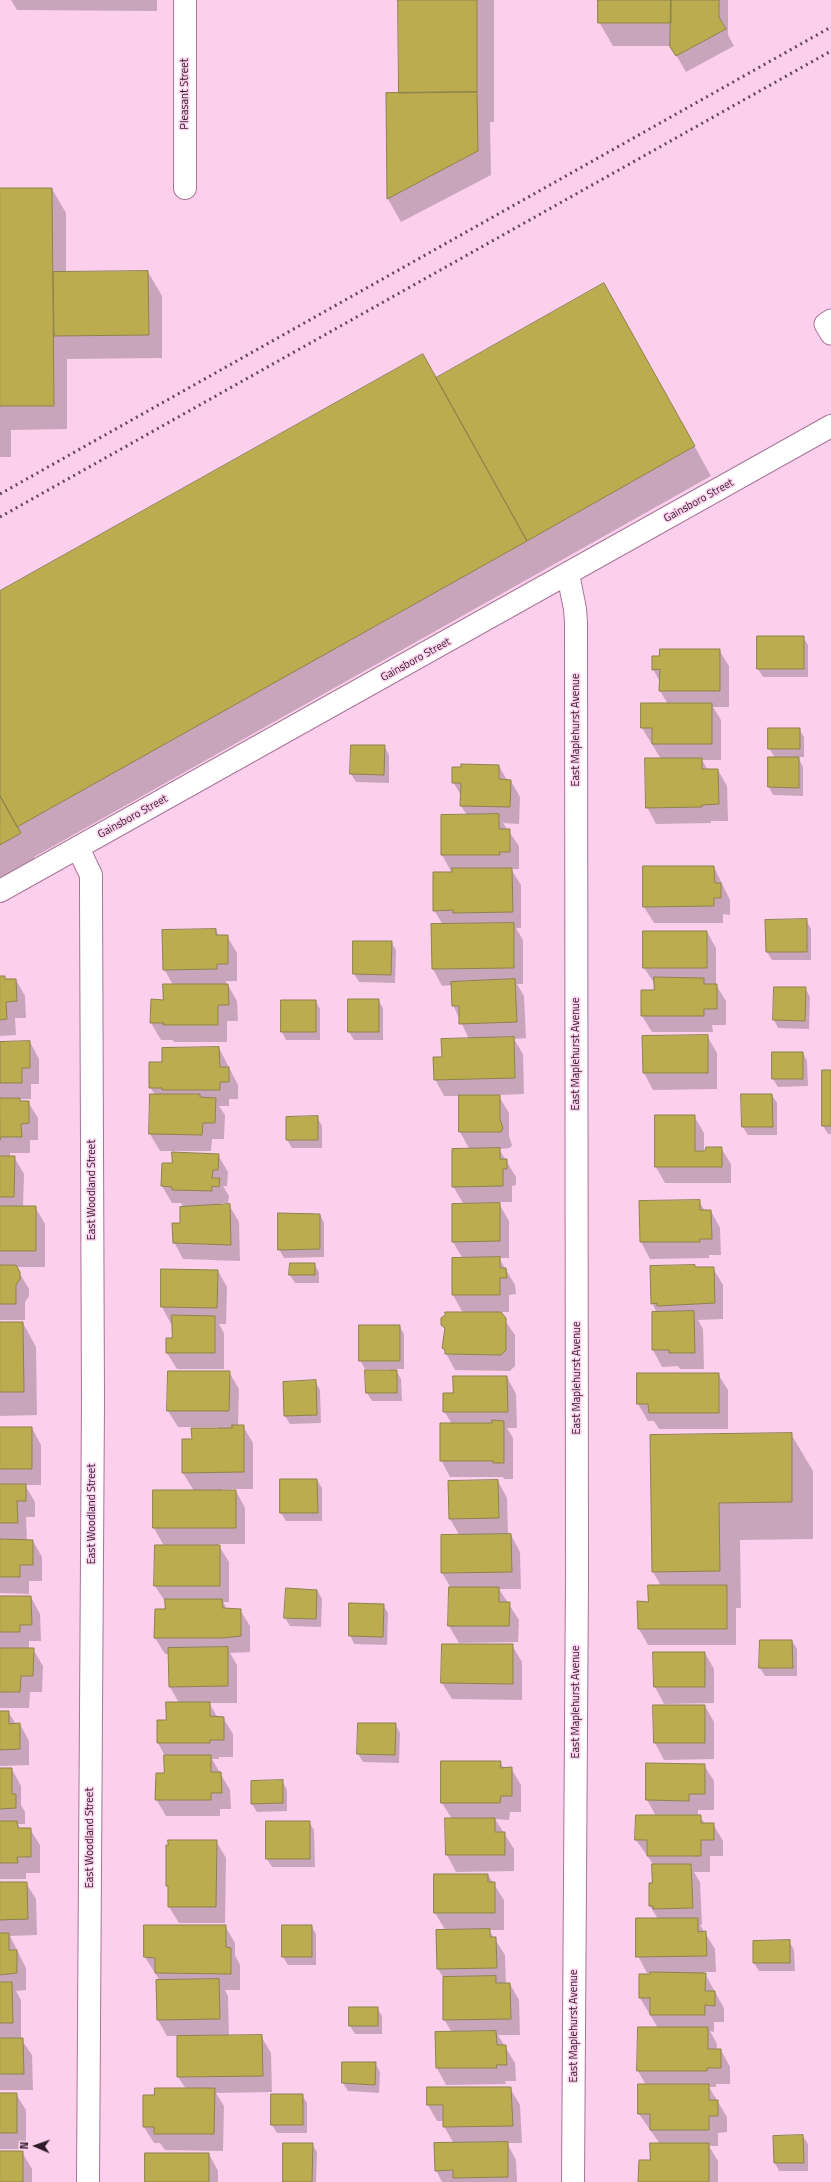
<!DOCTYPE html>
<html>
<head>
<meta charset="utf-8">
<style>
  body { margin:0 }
  #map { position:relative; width:831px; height:2182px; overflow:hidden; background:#fccfec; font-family:"Titillium Web",sans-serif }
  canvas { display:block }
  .north { position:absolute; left:16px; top:2126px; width:40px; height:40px; -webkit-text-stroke:3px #fccfec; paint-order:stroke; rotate:272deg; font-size:11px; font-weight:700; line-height:16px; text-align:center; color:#301c29 }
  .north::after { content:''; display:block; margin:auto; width:14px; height:18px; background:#301c29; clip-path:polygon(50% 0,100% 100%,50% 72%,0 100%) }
</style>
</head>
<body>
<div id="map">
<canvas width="831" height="2182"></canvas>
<div class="north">N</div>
</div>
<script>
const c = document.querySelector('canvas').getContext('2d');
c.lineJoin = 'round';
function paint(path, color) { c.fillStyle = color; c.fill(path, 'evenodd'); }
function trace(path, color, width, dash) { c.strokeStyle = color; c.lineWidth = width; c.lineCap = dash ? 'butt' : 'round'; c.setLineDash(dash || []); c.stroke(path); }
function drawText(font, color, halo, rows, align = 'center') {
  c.font = font + ' "Titillium Web",sans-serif'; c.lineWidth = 3; c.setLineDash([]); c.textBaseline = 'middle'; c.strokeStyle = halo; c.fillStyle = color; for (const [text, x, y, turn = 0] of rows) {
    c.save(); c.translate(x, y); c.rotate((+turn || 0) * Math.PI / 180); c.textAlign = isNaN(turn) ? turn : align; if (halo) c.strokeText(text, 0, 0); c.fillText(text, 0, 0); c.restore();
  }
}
const shadow = new Path2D(`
  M11,0H157V11L17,10Z
  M399,0H494V122H490L491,175L401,222L388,199L387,94H400Z
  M599,0H728V35L734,46L686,72L671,46H613L599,22Z
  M0,189H52L66,213V273L148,272L162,296V358L67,359V429L11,430V457H0Z
  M621,314L711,476L34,857L37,863L0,884V593L436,379Z
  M803,637L808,645V677H763L758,669Z
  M719,650L729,666V707H713L721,720V760H702L708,770H718L727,786L728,821H711V823L656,824L647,807L661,759L642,728V704H668L660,691V682L653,669L660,657Z
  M799,729L804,737V757H798L803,767V796L773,795L769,787L775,758L769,748Z
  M384,746L389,755V783L356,782L351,774Z
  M499,766L507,780L511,781L520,797L519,824L503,823L519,846V869H511L521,885V928H516L523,940V984H517L524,996L526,1038L514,1039L523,1054L524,1094L498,1095L509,1113V1136L512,1145L510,1148L499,1149L516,1177V1185L512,1186V1202H498L509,1221V1258H499L515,1285L516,1294L509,1295V1312H499L515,1335V1366L510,1371L455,1370L443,1348L445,1330L442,1324L463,1313L453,1295V1259H463L453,1242L464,1205L453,1186L470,1150L460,1132V1096H444L435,1079L443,1058L469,1039L453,1005V985L442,986L433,969L432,925H443L434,910L452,873L442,855V816L467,815L461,806L462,797L453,782Z
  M714,867L730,900V915L723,914V923H654L644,907Z
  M806,920L811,929V960H772L767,952L766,921Z
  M216,930L219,936H227L237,953V981H226V985H228L237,1001L238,1021H227V1042H174L173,1040H161L151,1023L152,1000L164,1001L173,985L164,969Z
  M707,932L716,948V985L726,1001V1025H712L713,1032H652L642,1016L655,991V984L644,968Z
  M391,942L396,950L395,983L359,982L354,974Z
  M0,977H5L6,980H16L25,996L26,1018H15L16,1035L0,1036Z
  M775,988H805L810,997L809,1029L778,1028L774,1020Z
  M349,1000H378L383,1008V1040H354L349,1032Z
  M316,1001L320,1009V1040H286L282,1032Z
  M707,1036L717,1053V1089L653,1090L644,1073L643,1037Z
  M30,1042L39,1059V1084H31V1099H20L21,1102H28L38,1118V1140H30V1153H10V1157H14L24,1174L23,1207H35L45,1224V1267H16L29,1289V1296L25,1302V1320H0V1043Z
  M219,1048L238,1085V1099H229V1106H219L225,1115L224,1139H212L211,1151H160L150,1134L151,1095H155L150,1087L163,1063Z
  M803,1053L807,1061L808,1086L778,1087L773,1079Z
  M831,1071V1134H828L823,1126Z
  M772,1095L777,1103V1135H748L743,1127Z
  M694,1116L704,1133V1152L721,1148L731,1164V1183H665L656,1167Z
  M317,1117L322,1126V1148H292L287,1140Z
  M218,1155L228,1172L227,1186H223L229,1196L228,1203H221V1206L229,1205L239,1222L240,1261L183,1259L174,1242L181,1224L184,1208L181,1203H172L162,1186L173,1164Z
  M699,1201L705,1211H711L720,1228L721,1255H709V1258L650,1259L641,1242Z
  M320,1215L324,1223V1257L284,1258L279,1249Z
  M314,1264L319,1272V1283H295L290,1275Z
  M713,1268L723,1285V1319L698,1320L703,1329L704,1369H680L678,1366L662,1367L653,1350V1313H657L652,1303Z
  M162,1270L218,1271L227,1287L226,1324H219L224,1333V1369H177L167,1353L173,1339V1324H171L162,1307Z
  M0,1323H23L36,1347L37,1415L0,1416Z
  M399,1326L404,1334V1369H395L401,1379L402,1401H372L367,1393L391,1369H365L360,1360Z
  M229,1372L239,1389L238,1426H243L253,1443V1489H222V1491H236L245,1508V1544H218L229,1562V1602H223L227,1609L240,1610L250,1626V1652L230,1653L237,1665V1703H209L218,1718H223L233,1734V1757H219V1759H212L230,1790L231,1809H220V1816H166L156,1799L165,1774V1756L158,1743L167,1721L179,1703L170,1687L169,1654H165L155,1638L166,1610V1603L155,1586L156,1546H164L154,1528L194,1491L183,1473L193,1440L218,1429V1427H178L168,1411Z
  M638,1374H718L728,1390V1429H659L654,1421H648L638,1404Z
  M507,1377L516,1394L517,1428H507L513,1438V1479H504L503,1477H450L441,1460L452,1424L444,1411L454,1394Z
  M315,1381L320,1390L321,1423L290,1424L285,1416L284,1383Z
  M0,1428H32L41,1445V1485H25L35,1502V1517H26L27,1540L33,1541L42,1557V1581H29V1594L0,1593Z
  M791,1434L813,1471V1539L740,1540L741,1608H736V1645H648L639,1629L649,1603L661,1586L653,1572L651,1436Z
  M317,1480L322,1488V1521H286L281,1513Z
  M498,1481L507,1498L508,1535H511L520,1552L521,1589H499L519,1620L518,1642L459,1643L449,1626L451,1588L442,1573L460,1536L450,1519Z
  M317,1590L322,1599L321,1627L290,1626L285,1618Z
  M0,1597H31L40,1614L41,1641H29V1649H33L43,1666L42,1692H30L29,1708H0Z
  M383,1605L388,1613L387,1645L354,1644L350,1635Z
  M792,1641L797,1649V1676H765L760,1668Z
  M512,1645L522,1662V1700L452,1699L442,1683Z
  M654,1652L705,1653L714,1669V1703L664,1704L655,1687Z
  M654,1706H705L714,1722V1759L664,1760L655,1743Z
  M0,1712H8L16,1724H20L29,1741V1765L0,1766Z
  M359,1724H395L400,1733L399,1763L363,1762L358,1754Z
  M500,1762L504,1768H511L521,1785V1812H510L509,1820L495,1819L514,1849V1871L456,1872L447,1855L446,1819H452L442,1803Z
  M704,1765L714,1781V1810H698V1816H700L705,1824H713L723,1841V1856H710V1872H694L700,1882L702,1925H700L715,1949L716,1972H704L724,2008V2022H714V2032L710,2031L717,2044V2050H721L730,2067V2084H716V2087H709L727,2117V2132L718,2133V2146H709L718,2161V2182H639L660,2144L639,2114L646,2085L638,2071L658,2028L640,1998V1975H658V1973H647L638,1956L658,1919L650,1906V1884H653V1864L636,1840L656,1816L647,1800Z
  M0,1769H12L21,1786V1805L25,1812V1824H18L20,1829H30L40,1845V1873H26V1879H0Z
  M282,1781L287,1790V1811L257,1812L252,1804Z
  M267,1822H309L314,1830L315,1867H272L267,1859Z
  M216,1841L226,1858L225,1923H179L169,1907V1889L167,1885Z
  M435,1875H488L504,1900V1930H489L505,1955L506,1984H510L519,2000L520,2035H498L515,2063L516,2081H505L506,2084L446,2085L437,2068L436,2033H452L444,2019V1979L438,1969L446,1931L435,1913Z
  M0,1883H26L36,1899L37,1935L10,1936L26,1968V1990L16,1991L21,2000V2039L32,2055L33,2090H0Z
  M225,1926L235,1943V1955L240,1965V1990H225L228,1996L229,2037L261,2036L271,2053L272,2092L216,2093L224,2106L223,2151L165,2150L160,2143H154L144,2127L155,2096L186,2089L178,2077V2036H167L158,2020L160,1981L145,1957Z
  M283,1926H311L316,1934V1965H288L283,1957Z
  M789,1941L794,1950L795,1971H759L754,1963Z
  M377,2008L382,2016V2034H355L350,2026Z
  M343,2063H375L380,2072L379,2093L348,2091L343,2083Z
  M510,2088L520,2105L522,2143H507L516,2160L517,2182H442L436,2170L454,2144L444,2126V2121H437L428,2105Z
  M0,2094H16L26,2110V2149H0Z
  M302,2095L307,2103V2133H277L272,2125Z
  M803,2136L808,2144V2171H779L775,2163Z
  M312,2144L317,2152L316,2182H284Z
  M0,2152H22L32,2169V2182H0Z
  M209,2154L218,2171V2182H146Z`);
const building = new Path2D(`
  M398,0H477V92L399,93Z
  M598,0H671V23H598Z
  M671,0H719V17L726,29L676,56L670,47Z
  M477,92L478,151L387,199L386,93Z
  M0,188H52L54,406H0Z
  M148,271L149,335L54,336L53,272Z
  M604,283L695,446L527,541L436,378Z
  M423,354L527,541L17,827L0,796V591Z
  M757,636H804V669H757Z
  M660,649H720V691H659L660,669L652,670V656H659Z
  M641,703H712V744H652V728H641Z
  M768,728H800V749H768Z
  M351,745H385L384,775L350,774Z
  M768,757H799V788L768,787Z
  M645,758H702V769H718L719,804L702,805V807L646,808Z
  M461,764L499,765V779L511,780L510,807L460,806L461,783H452V767H461Z
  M0,796L21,833L0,845Z
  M499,814V829H510V852H499L500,855H441V815Z
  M643,866H714L715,883H721V898H714V906L643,907Z
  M452,868H512L513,912L453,913V910L433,911V872H452Z
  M807,919V952H766L765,920Z
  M514,923V968L432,969L431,924Z
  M216,929V935H228V964H217V969L163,970L162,930Z
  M643,931H707V968H643Z
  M353,941H392L391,975L353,974Z
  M0,976H5V979H16L17,1001L6,1002L7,1019L0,1020Z
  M654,977L704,978V984H717V1009H704V1016H641V990H654Z
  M515,979L517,1022L459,1024V1006H452L451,982Z
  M163,984H228L229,1005H218V1025H163L164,1023H150L151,999L163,1000Z
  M774,987H806L805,1021L773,1020Z
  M348,999H379V1032H348Z
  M281,1000H316V1032H281Z
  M708,1035V1073H643L642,1036Z
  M514,1037L515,1078L434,1080L433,1057H442L441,1039Z
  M30,1041V1068H22V1083H0V1042Z
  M219,1047L220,1067H229V1082H220V1090H162V1088H149V1062H162V1048Z
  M772,1052H803V1079H772Z
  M822,1070H831V1126H822Z
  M150,1094H200V1097L216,1098L215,1123H203L202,1135L149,1134Z
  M741,1094H772L773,1127H742Z
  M459,1095H500V1119L503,1128L501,1132H459Z
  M0,1098H20V1101H29V1123L21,1124L22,1137H1L0,1140Z
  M655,1115H695V1151H705L706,1147H722V1167H655Z
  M318,1116V1140H286V1117Z
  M500,1148V1159H507V1169H503V1186L452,1187V1149Z
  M172,1152L219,1154L218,1170H213L212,1178H220L219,1187L212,1186V1191L172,1190V1187L161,1186L162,1163H172Z
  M0,1156H15L14,1197H0Z
  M700,1200V1210H711L712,1239H700V1242H640L639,1201Z
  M500,1203V1241L452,1242V1204Z
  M230,1204L231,1245L173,1243L172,1223H180V1207Z
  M0,1206H36V1251H0Z
  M278,1213L320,1214V1249L278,1250Z
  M500,1257V1268H506L507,1278H500V1295H452V1258Z
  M290,1263H315V1275H289Z
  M0,1265H16L20,1272V1279L16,1285V1304H0Z
  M695,1265V1267H714L715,1303L657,1306V1303L651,1304L650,1266Z
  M161,1269L218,1270L217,1308L161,1307Z
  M694,1311L695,1353H669V1350H652V1312Z
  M445,1312H501L506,1318V1350L501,1355L445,1354V1350L442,1348L445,1328L441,1325V1318L445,1315Z
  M172,1315L215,1316V1353H166V1338H172Z
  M0,1322H23L24,1392H0Z
  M359,1325H400V1361H359Z
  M365,1370H397V1393H366Z
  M168,1371H230L229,1411H167Z
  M637,1373H719V1413H649L648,1404H637Z
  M453,1376H507L508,1412H443V1393H453Z
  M316,1380L317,1415L284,1416L283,1382Z
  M492,1420L504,1421V1463H493V1461H440V1423H492Z
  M232,1425H244V1472L182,1473V1439H192L191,1428H232Z
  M0,1427H32V1469H0Z
  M792,1433V1502L719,1503L720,1571L652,1572L650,1435Z
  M280,1479H317L318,1513H280Z
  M498,1480L499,1518L449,1519L448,1481Z
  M0,1484H26V1501H17L18,1523H0Z
  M153,1490H236V1528H153Z
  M511,1534L512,1572L441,1573V1535Z
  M0,1539L33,1540V1565H20V1577H0Z
  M155,1545H220V1586H154Z
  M648,1585H727V1629H638L637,1601L648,1602Z
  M449,1587H499V1602H510L509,1626H448Z
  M286,1588L317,1590L316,1619L284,1618Z
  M0,1596H31L32,1625H20V1632H0Z
  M165,1599H222L223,1608L241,1609V1636L222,1638H154L155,1609H165Z
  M349,1603L384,1604L383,1637L349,1636Z
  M760,1640H792L793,1668H759Z
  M442,1644H513V1684L441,1683Z
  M228,1647V1686L169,1687L168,1648Z
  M0,1648H34L33,1676H21L20,1692H0Z
  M653,1652H705V1687H654Z
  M166,1702H210V1716L224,1717V1740H210V1743H157V1720H166Z
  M653,1705H705V1743H654Z
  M0,1711H9V1724L20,1723V1749L0,1750Z
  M358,1723H396L395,1755L357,1754Z
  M164,1755H211V1772H221L222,1793H211V1800H155L156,1773H164Z
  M441,1761H501L500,1768L512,1767V1796H501L500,1803H441Z
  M646,1763L705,1764V1794H689V1801L646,1800Z
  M0,1768H12V1794H16V1808L0,1809Z
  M283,1780V1803L251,1804V1781Z
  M636,1815H701V1823H714V1840H701V1856H647V1840H635Z
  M445,1818H495V1832H505V1855H446Z
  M0,1821H17L18,1828H31V1857H17L18,1863H0Z
  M266,1821H310V1859H266Z
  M168,1840H217L216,1907H168V1886H166V1845H168Z
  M652,1864H691L693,1908L653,1909V1906H649V1883H652Z
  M434,1874H488V1882H495V1913H434Z
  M0,1882H27L28,1919L0,1920Z
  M636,1918H698V1932L706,1931L707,1956L636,1957Z
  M144,1925H226V1947L231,1948V1974L155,1973V1958L144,1957Z
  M282,1925H312V1957H282Z
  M490,1929V1937H496L497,1968L437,1969L436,1930Z
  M0,1933H9V1950H17V1973L0,1975Z
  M790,1940V1963H753V1941Z
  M650,1972L706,1973L705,1991H715V2006L705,2005V2015H650V1998H639V1974H650Z
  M496,1976V1983H510L511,2019L443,2020V1977Z
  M219,1979L220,2019L157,2020L156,1980Z
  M0,1982H12L13,2023H0Z
  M349,2007H378V2026H349Z
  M638,2027H708V2049H721V2068H707V2071H637Z
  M496,2031L497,2045H506L507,2065H496L497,2068H436L435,2032Z
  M262,2035L263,2076L177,2077V2036Z
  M0,2038H23L24,2074H0Z
  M342,2062H376L375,2085L342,2083Z
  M638,2084H709V2100H718V2116H709V2130H650V2114H638Z
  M427,2087H511L513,2126L443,2127V2105H427Z
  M155,2088H215L214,2134H154V2127H143V2095H154Z
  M0,2093H17V2133H0Z
  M271,2094H303V2125H271Z
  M803,2135L804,2163H774L773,2136Z
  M508,2142V2177L453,2178V2170L435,2171L434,2143Z
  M283,2143H313L312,2182H283Z
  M650,2143H709V2182H638L639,2160H650Z
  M0,2151H23V2182H0Z
  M145,2153H209V2182H145Z`);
const service = new Path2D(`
  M831,320L825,324L831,334`);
const minor = new Path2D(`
  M185,0V188
  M568,574L575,609L576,623L577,1576L573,2182
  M78,848L91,875V891L93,1400L88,2182
  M0,891L831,426`);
const rail = new Path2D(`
  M0,494L831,27
  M0,517L831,51`);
const streetNames = [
  ["Pleasant Street",185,94,-90],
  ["Gainsboro Street",699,501,-29],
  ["Gainsboro Street",416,660,-29],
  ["East Maplehurst Avenue",576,730,-90],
  ["Gainsboro Street",133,817,-29],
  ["East Maplehurst Avenue",576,1054,-90],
  ["East Woodland Street",92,1190,-90],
  ["East Maplehurst Avenue",577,1378,-90],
  ["East Woodland Street",92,1514,-90],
  ["East Maplehurst Avenue",576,1702,-90],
  ["East Woodland Street",90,1838,-90],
  ["East Maplehurst Avenue",574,2026,-90]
];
paint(shadow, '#0003');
paint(building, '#bbac50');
trace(building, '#8c834b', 1);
trace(service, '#a77596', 23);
trace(minor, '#a77596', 24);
trace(service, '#fff', 21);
trace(minor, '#fff', 22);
trace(rail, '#644a5b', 3, [2, 4]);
drawText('11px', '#301c29', '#fccfec', streetNames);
</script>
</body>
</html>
